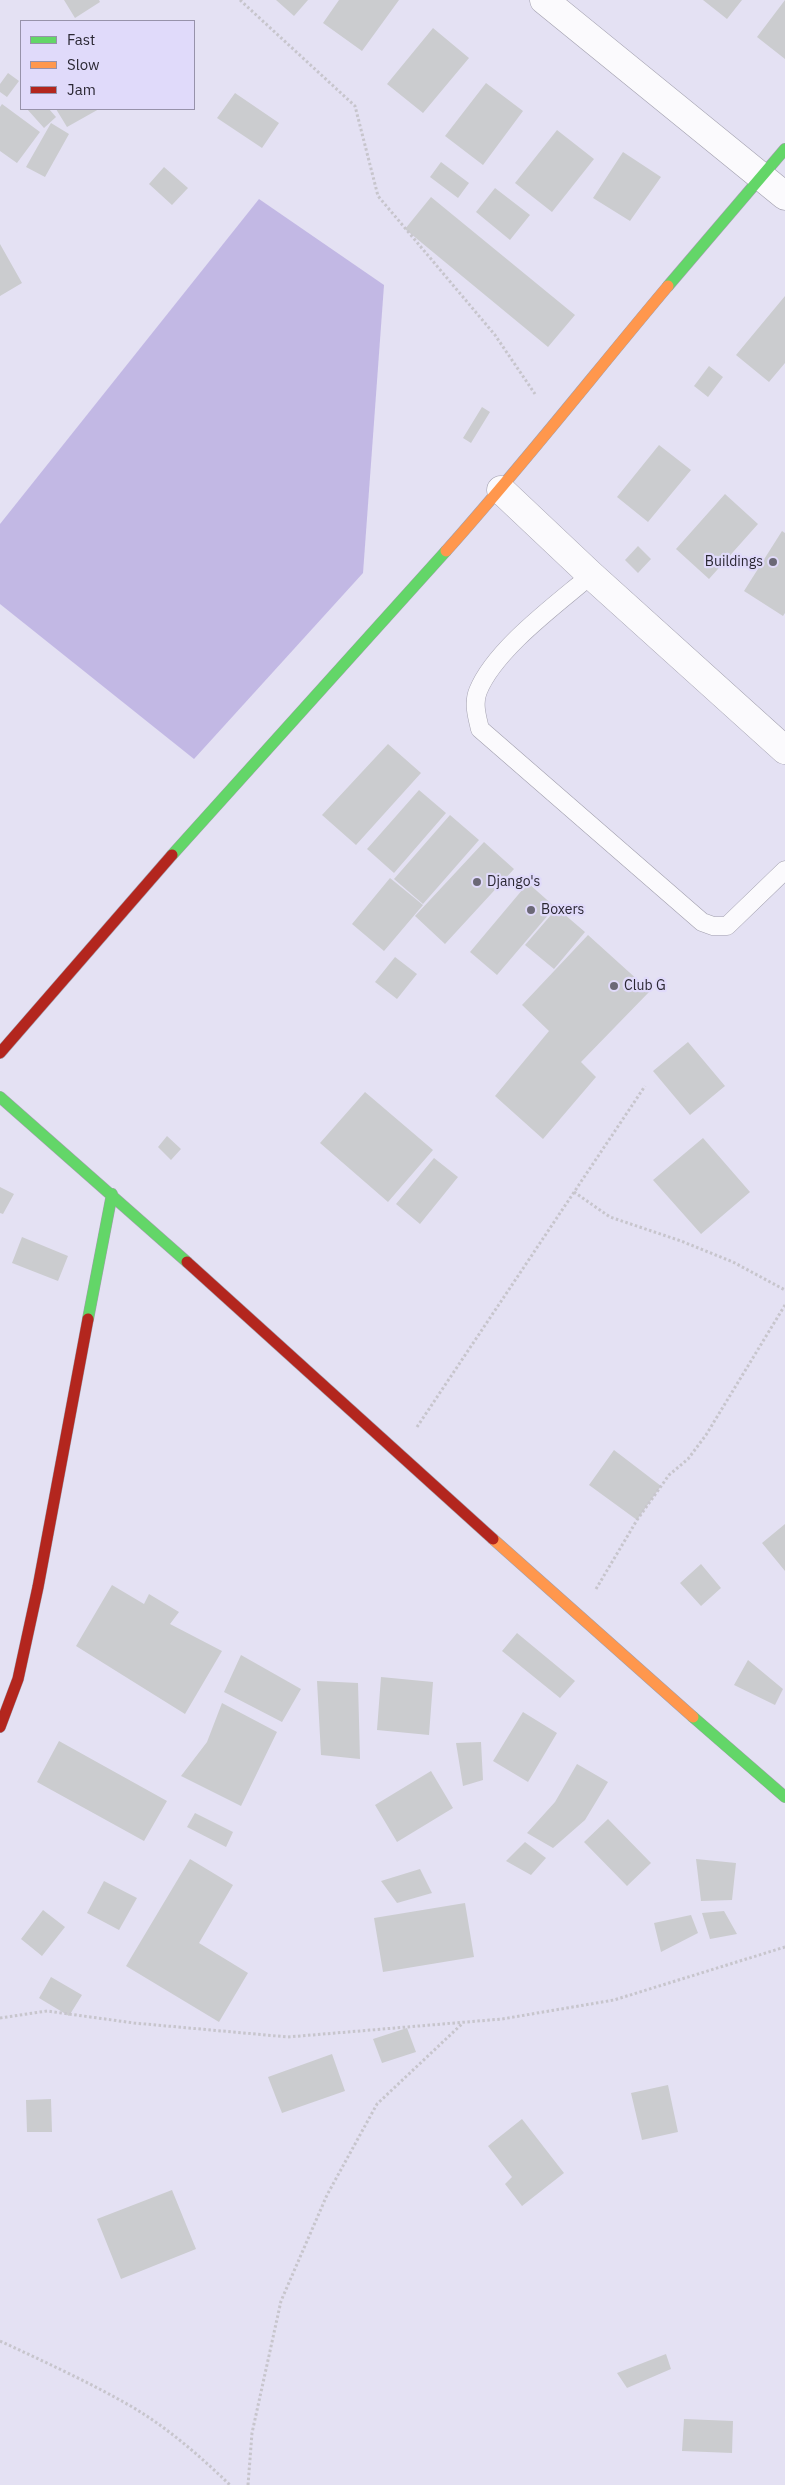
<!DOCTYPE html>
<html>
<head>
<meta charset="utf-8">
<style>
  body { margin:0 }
  #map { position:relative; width:785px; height:2485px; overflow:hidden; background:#e4e1f3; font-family:"IBM Plex Sans",sans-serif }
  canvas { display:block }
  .legend { position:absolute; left:20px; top:20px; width:175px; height:90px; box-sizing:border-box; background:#e0dafa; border:1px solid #9792aa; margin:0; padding:6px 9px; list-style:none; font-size:15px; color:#2a2733 }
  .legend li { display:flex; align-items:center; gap:10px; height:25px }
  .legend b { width:25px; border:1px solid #9792aa }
</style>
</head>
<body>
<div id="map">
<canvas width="785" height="2485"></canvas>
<ul class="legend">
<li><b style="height:6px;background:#63d668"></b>Fast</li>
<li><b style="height:6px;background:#ff974d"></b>Slow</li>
<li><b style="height:6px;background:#b3261e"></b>Jam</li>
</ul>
</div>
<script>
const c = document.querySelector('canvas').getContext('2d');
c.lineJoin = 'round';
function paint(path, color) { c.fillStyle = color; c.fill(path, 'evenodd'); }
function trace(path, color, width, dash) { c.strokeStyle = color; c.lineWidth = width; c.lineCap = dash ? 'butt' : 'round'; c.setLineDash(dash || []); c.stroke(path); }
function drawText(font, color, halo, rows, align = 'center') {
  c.font = font + ' "IBM Plex Sans",sans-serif'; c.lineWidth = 4.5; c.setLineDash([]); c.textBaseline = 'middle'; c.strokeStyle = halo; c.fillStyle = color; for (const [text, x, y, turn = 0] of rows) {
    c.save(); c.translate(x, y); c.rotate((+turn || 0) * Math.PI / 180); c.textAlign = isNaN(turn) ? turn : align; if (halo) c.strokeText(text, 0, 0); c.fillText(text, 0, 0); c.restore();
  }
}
const forest = new Path2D(`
  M259,199L384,285L363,573L194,759L0,604V524Z`);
const building = new Path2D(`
  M64,0H99L100,2L75,18Z
  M276,0H308L294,16Z
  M339,0H399L362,51L323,23Z
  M703,0H742L727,19Z
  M785,0V59L757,37Z
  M433,28L469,58L423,113L387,84Z
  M8,73L19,81L7,97L0,92V84Z
  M486,83L523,111L483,165L445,136Z
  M235,93L279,123L262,148L217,118Z
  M2,104L40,132L17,163L0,151V107Z
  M27,109H49L56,117L44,128Z
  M56,109H99L67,127Z
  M51,123L69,134L45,177L26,167Z
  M557,130L594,159L552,212L515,183Z
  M623,152L661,177L630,221L593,198Z
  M441,162L469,183L458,198L430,177Z
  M164,167L188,188L172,205L149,184Z
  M495,188L530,215L510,240L476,212Z
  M431,197L575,315L548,347L405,229Z
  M0,244L22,283L0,296Z
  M785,296V363L769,382L736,355Z
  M709,366L723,377L708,397L694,386Z
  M482,407L490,412L471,443L463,438Z
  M659,445L691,470L648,522L617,497Z
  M725,494L758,524L709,579L676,549Z
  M782,531L785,533V613L783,616L744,591Z
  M638,546L651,559L638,573L625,560Z
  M388,744L421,773L356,845L322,815Z
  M419,790L446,813L394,873L367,849Z
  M450,815L479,840L423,904L394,879Z
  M484,842L514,869L445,944L415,916Z
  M390,878L423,905L384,951L352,924Z
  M528,883L555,907L497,975L470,952Z
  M557,908L585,932L554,969L525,945Z
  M588,935L650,991L581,1062L596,1077L543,1139L495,1096L549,1031L522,1005Z
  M395,957L417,974L397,999L375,982Z
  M688,1042L725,1086L690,1115L653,1071Z
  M365,1092L433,1150L388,1202L320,1143Z
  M167,1136L181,1149L171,1160L158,1147Z
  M703,1138L750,1192L701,1234L653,1180Z
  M434,1158L458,1177L420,1224L396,1204Z
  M0,1187L14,1194L3,1214L0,1213Z
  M22,1237L68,1256L58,1281L12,1263Z
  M614,1450L661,1486L637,1520L589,1485Z
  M785,1524V1571L762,1543Z
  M701,1564L721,1588L701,1606L680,1583Z
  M112,1585L144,1604L149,1594L179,1612L170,1624L222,1651L185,1714L76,1646Z
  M517,1633L575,1681L560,1698L502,1651Z
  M241,1655L301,1689L282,1722L224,1692Z
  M748,1660L783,1689L775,1705L734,1685Z
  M381,1677L433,1682L429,1735L377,1730Z
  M317,1681L358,1683L360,1759L321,1755Z
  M222,1703L277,1732L241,1806L181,1776L207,1742Z
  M523,1712L557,1733L528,1782L493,1761Z
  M59,1741L167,1801L144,1841L37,1782Z
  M481,1742L483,1780L463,1786L456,1743Z
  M577,1764L608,1782L585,1820L553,1848L527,1833L555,1802Z
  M431,1771L453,1808L397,1842L375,1805Z
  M195,1813L233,1832L226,1847L187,1827Z
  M608,1819L651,1863L627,1886L584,1842Z
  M525,1842L546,1858L531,1875L506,1861Z
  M190,1859L233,1885L199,1943L248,1973L219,2022L126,1966Z
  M696,1859L736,1863L732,1900L701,1901Z
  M420,1869L432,1893L397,1903L381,1881Z
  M104,1881L137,1898L119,1930L87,1913Z
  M465,1903L474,1957L383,1972L374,1918Z
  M43,1910L65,1927L42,1956L21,1939Z
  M724,1911L737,1934L710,1939L702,1913Z
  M691,1915L698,1933L661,1952L654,1923Z
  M51,1977L82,1995L69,2016L39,1998Z
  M407,2028L416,2052L382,2063L373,2039Z
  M332,2054L345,2091L282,2113L268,2077Z
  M668,2085L678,2132L642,2140L631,2093Z
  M51,2099L52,2132H27L26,2100Z
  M522,2119L564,2173L522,2206L505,2184L512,2177L488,2146Z
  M172,2190L196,2249L121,2279L97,2219Z
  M666,2354L671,2369L627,2388L617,2373Z
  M684,2419L733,2421L732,2453L682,2451Z`);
const path = new Path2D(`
  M240,0L355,106L378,196L495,335L535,394
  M574,1192L610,1217L681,1241L733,1262L785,1290
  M417,1427L645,1086
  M596,1589L637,1520L669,1475L688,1459L706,1435L785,1305
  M0,2018L47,2011L134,2023L288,2037L502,2019L614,2000L785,1947
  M0,2341C45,2362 91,2383 134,2408C169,2429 201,2457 230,2485
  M248,2485L252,2433L281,2301L327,2195L377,2104L464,2022`);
const lane = new Path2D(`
  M591,575C557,604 495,649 478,691C473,703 477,717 480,729L702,922L713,926H727L785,870`);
const street = new Path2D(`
  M544,0L785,196
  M501,490L591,575L785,750`);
const fast = new Path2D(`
  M668,286L785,149
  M172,855L446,551
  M0,1097L187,1262
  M88,1319L112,1194
  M693,1717L785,1797`);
const slow = new Path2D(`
  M446,551C523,465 594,374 668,286
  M493,1539L693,1717`);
const jam = new Path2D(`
  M0,1053L172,855
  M187,1262L493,1539
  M0,1727L18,1679L38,1587L88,1319`);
const markers = [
  [773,562,5,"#6b6876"],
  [477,882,5,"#6b6876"],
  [531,910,5,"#6b6876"],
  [614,986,5,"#6b6876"]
];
const poiNames = [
  ["Buildings",763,562,"right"],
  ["Django's",487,882],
  ["Boxers",541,910],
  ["Club G",624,986]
];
paint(forest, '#c2b8e4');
paint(building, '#cbcccf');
trace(lane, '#a19fad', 19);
trace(street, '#a19fad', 29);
trace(fast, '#a19fad', 12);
trace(slow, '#a19fad', 12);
trace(jam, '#a19fad', 12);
trace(path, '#c7c5cc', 3, [2.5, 2.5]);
trace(lane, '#fbfafd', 18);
trace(street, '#fbfafd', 28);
trace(fast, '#63d668', 11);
trace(slow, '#ff974d', 11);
trace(jam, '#b3261e', 11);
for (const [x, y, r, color] of markers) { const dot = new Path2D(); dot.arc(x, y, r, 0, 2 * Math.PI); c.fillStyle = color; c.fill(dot); trace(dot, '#e0dafa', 2); }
drawText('14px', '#2a2733', '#e0dafa', poiNames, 'left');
</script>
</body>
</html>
